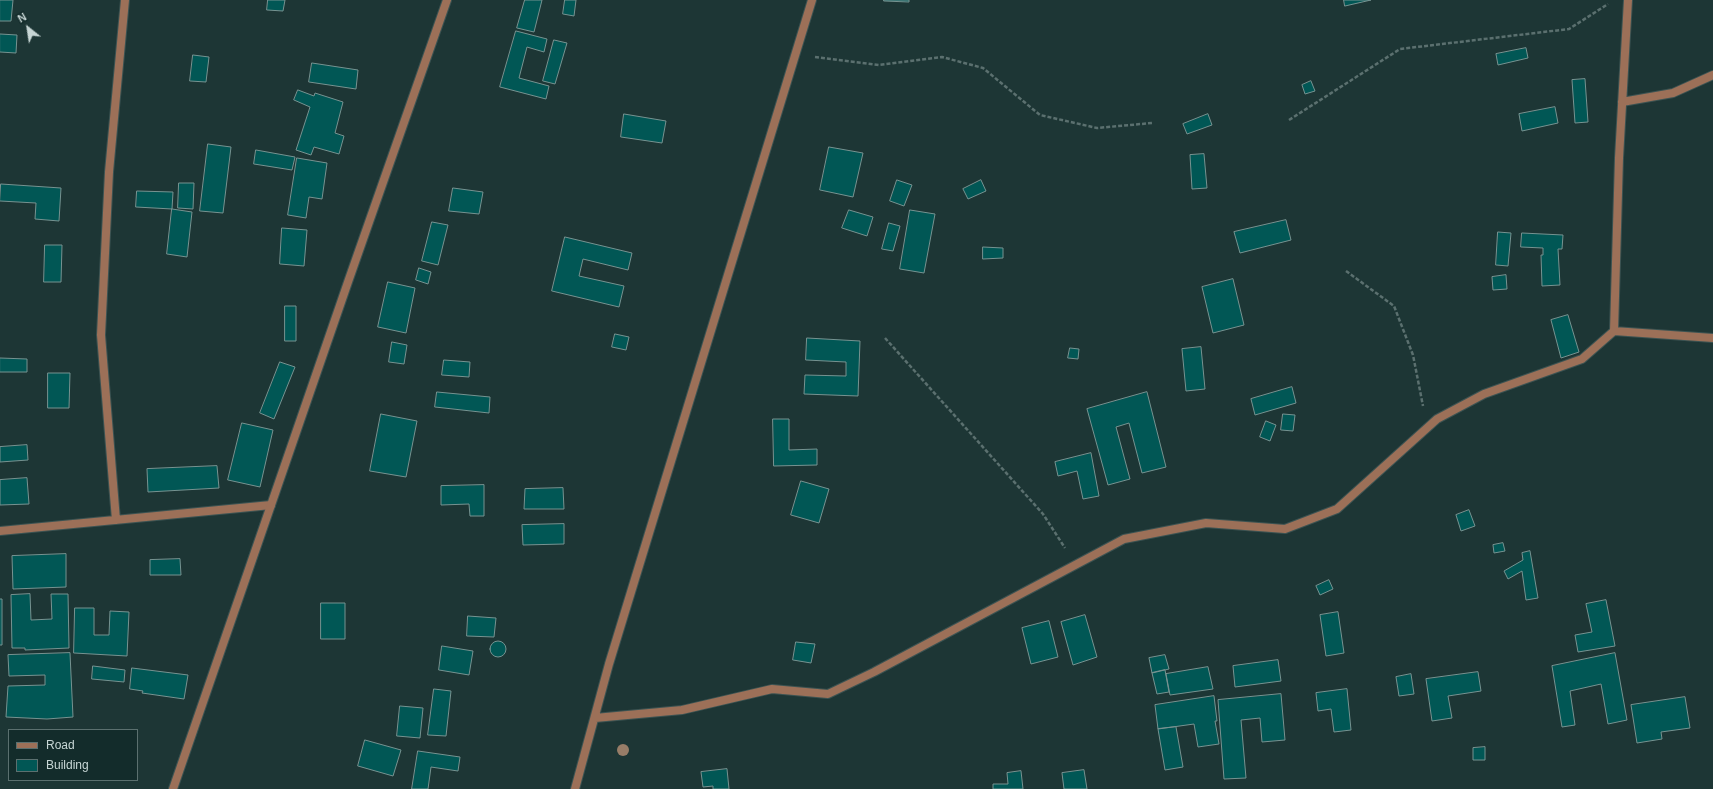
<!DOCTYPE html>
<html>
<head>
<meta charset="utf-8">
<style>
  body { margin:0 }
  #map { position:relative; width:1713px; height:789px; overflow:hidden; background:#1d3635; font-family:Helvetica,sans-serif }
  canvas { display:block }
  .legend { position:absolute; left:8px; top:729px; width:130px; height:52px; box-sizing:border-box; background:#132c2b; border:1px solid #5b706f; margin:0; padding:5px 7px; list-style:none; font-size:12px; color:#c7d6d5 }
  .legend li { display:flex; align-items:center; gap:8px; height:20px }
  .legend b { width:20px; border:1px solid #5b706f }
  .north { position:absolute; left:8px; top:8px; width:40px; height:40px; -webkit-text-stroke:3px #132c2b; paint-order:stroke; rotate:330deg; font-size:11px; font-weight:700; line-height:16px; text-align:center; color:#c7d6d5 }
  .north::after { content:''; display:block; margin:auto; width:14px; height:18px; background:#c7d6d5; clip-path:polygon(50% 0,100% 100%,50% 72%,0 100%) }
</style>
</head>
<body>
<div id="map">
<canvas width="1713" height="789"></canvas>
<ul class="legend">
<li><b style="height:5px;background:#9c7058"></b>Road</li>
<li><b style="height:11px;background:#015755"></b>Building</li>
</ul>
<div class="north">N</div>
</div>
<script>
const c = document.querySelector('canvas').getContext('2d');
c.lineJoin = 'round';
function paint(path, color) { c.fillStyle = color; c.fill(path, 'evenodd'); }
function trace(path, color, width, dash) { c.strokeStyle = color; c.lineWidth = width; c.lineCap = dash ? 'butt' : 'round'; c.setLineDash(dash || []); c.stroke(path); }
const building = new Path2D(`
  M0,0H13L11,21H0Z
  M268,0H285L283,11L267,10Z
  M525,0H542L534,32L517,28Z
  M565,0H576L574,16L563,14Z
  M884,0H909V2L884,1Z
  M1344,0H1371L1345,6Z
  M516,31L547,39L544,52L527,47L519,78L549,86L546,99L500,87Z
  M0,34L17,35L16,53L0,52Z
  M554,40L567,43L555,84L543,81Z
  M1526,48L1528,58L1498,65L1496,54Z
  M193,55L209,57L206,82L190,81Z
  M312,63L358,70L356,89L309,82Z
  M1585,79L1588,122L1575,123L1572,80Z
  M1311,81L1315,91L1305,94L1302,85Z
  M298,90L314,96L315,93L343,102L335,133L344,136L339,154L314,147L311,155L296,150L310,107L294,100Z
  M1555,107L1558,123L1522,131L1519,114Z
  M624,114L666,121L662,143L621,137Z
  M1208,114L1212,125L1187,134L1183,124Z
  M208,144L231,147L223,213L200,211Z
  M829,147L863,153L853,197L820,190Z
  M256,150L295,157L292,170L254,164Z
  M1204,154L1207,188L1192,189L1190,155Z
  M297,158L327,163L322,199L309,197L306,218L288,215Z
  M897,180L912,185L904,206L890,201Z
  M981,180L986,191L968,199L963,189Z
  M179,183H194L193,209L178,208Z
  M1,184L61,188L59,221L35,219L36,203L0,201Z
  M453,188L483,192L479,214L449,211Z
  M137,191L173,192L172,209L136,207Z
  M172,209L192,212L187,257L167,254Z
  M849,210L873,217L867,236L842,228Z
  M910,210L935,214L924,273L900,269Z
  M1286,220L1291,240L1240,253L1234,232Z
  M432,222L448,225L438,265L422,261Z
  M889,223L900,226L893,251L882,249Z
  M282,228L307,230L304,266L280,264Z
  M1498,232L1511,233L1508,266L1496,265Z
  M1522,233L1563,235L1562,249H1558L1560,285L1542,286L1541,255H1543V248L1521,247Z
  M565,237L632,253L628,270L583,259L579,276L624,286L619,307L552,291Z
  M45,245H62L61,282H44Z
  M983,247L1003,248V258L983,259Z
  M419,268L431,272L428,284L416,280Z
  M1506,275L1507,289L1493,290L1492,277Z
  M1233,279L1244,325L1213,333L1202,287Z
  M388,282L415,288L406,333L378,327Z
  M285,306H296V341H285Z
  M1568,315L1579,352L1561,358L1551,320Z
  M615,334L629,337L626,350L612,347Z
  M807,338L860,341L858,396L804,394L805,375L846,376V362L806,360Z
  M392,342L407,345L404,364L389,362Z
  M1201,347L1205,389L1186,391L1182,349Z
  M1070,348L1079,349L1078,359L1068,358Z
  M0,358L27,359V372H0Z
  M444,360L470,362L469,377L442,375Z
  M280,362L295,367L274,419L260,413Z
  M48,373H70L69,408H48Z
  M1292,387L1296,403L1255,415L1251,399Z
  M437,392L490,397L489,413L435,407Z
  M1147,392L1166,467L1142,473L1129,423L1116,427L1130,479L1108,485L1087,409Z
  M381,414L417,421L406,477L370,471Z
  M1283,414L1295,415L1293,431L1281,430Z
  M773,419H789V450L817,449V465L774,466Z
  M1266,421L1276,425L1270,441L1260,437Z
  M242,423L273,430L260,487L228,480Z
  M27,445L28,460L0,462V447Z
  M1091,453L1099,496L1083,499L1077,471L1058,476L1055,462Z
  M217,466L219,488L148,492L147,469Z
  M27,478L29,504L0,505V480Z
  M801,481L829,489L819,523L791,515Z
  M484,485V516H470L469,504L441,505V486Z
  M563,488L564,509H524L525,489Z
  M1469,510L1475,526L1461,531L1456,515Z
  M564,524V544L523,545L522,525Z
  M1503,543L1505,551L1494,553L1493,545Z
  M1530,551L1538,598L1526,600L1522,571L1508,579L1504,571L1523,560L1522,553Z
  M66,554V587L13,589L12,556Z
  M180,559L181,575H150V560Z
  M1329,580L1333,589L1320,595L1316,586Z
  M30,594L31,620L52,619L51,594H68L69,648L25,650V648H12L11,595Z
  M0,599H2V645H0Z
  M1606,600L1615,646L1578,652L1575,635L1592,632L1586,604Z
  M321,603H345V639H321Z
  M75,608H94V635H109L110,611L129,612L127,656L74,653Z
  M1338,612L1344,653L1326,656L1320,615Z
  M1085,615L1097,657L1073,665L1061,622Z
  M468,616L496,618L494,637L467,636Z
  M1049,621L1058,657L1031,664L1022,628Z
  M490 649a8 8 0 1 1 16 0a8 8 0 1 1-16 0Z
  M796,642L815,644L811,663L793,660Z
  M442,646L473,651L469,675L439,670Z
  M70,653L73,717L47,719L6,717L8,686L45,685V675L9,676L8,655Z
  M1615,653L1627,720L1608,724L1601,684L1570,691L1575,725L1562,727L1552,666Z
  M1165,655L1169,669L1152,673L1149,658Z
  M1278,660L1281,681L1235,687L1233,666Z
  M93,666L125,670L124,682L92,679Z
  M1208,667L1213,689L1170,695L1166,674Z
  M132,668L188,675L184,699L142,693L143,691L130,689Z
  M1165,670L1169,692L1157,694L1152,673Z
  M1478,672L1481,691L1448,696L1452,718L1432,721L1426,679Z
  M1411,674L1414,694L1399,696L1396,677Z
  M434,689L451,691L446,736L428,735Z
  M1347,689L1351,730L1334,732L1331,709L1318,711L1316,693Z
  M1281,694L1285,740L1262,742L1260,718L1241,720L1246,778L1224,779L1218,700Z
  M1214,696L1217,721H1215L1219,744L1198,747L1194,724L1158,729L1155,705Z
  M1685,697L1690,728L1661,732L1662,739L1637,743L1631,705Z
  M400,706L423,708L420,738L397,736Z
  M1176,727L1183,767L1165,770L1158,729Z
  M365,740L401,750L393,776L358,766Z
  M1485,747V760H1473V748Z
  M418,751L460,757L458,771L431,767L428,789H412Z
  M727,769L729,789H713V786L703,787L701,772Z
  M1084,770L1087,789H1064L1062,773Z
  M1021,771L1023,789H993V784H1008L1007,773Z`);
const path = new Path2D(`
  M815,57L879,65L942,57L983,68L1040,115L1097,128L1152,123
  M1289,120L1400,49L1569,29L1608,4
  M1346,271L1394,306L1413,355L1423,406
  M885,338L1043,514L1065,548`);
const minor = new Path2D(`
  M1622,102L1673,93L1713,75
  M1614,331L1619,158L1628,0
  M116,520L101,335L109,172L125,0
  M0,531L271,505
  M595,718L682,710L772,689L828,694L874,672L1124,539L1206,523L1285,529L1337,509L1437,419L1484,394L1582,359L1614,331L1713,338
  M575,789L609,664L812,0`);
const tertiary = new Path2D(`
  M173,789L348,282L447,0`);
const trees = [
  [623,750]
];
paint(building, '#015755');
trace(building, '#779391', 1);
trace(minor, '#3c5352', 10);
trace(tertiary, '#3c5352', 10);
trace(path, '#5b706f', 2.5, [4, 2]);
trace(minor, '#9c7058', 8);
trace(tertiary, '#9c7058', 8);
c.fillStyle = '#977d68';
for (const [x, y] of trees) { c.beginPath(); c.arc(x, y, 6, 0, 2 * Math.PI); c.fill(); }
</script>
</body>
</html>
